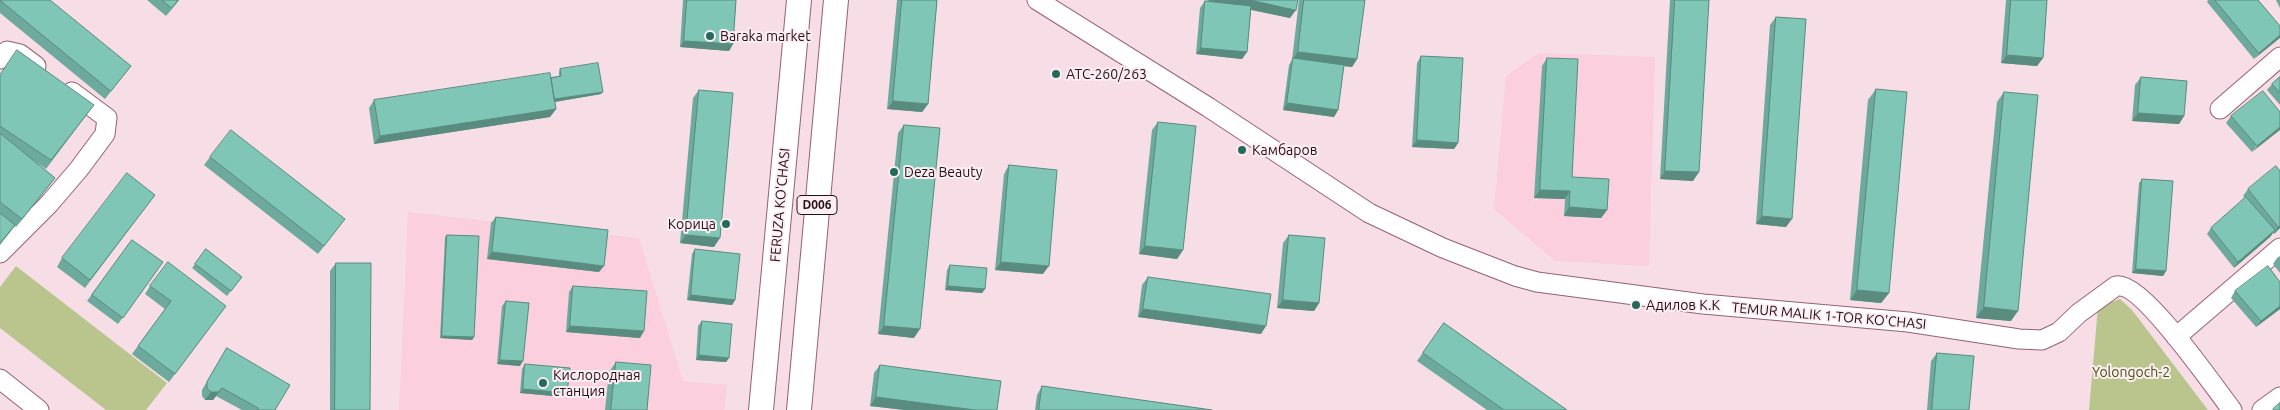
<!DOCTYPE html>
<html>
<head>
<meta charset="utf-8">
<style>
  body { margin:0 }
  canvas { display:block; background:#f7dde5 }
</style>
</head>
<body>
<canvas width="2280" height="410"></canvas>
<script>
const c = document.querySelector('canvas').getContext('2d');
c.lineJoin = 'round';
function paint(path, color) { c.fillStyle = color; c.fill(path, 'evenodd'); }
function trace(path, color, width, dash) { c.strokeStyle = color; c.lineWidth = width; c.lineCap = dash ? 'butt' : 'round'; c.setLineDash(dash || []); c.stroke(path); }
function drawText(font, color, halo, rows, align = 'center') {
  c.font = font + ' Ubuntu,sans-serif'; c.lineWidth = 4; c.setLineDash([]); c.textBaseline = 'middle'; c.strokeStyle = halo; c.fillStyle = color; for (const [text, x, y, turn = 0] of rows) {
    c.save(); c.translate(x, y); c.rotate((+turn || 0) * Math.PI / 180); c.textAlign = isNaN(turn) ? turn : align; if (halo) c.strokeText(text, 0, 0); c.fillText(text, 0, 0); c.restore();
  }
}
const built = new Path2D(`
  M1539,53L1655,57L1649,266L1555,261L1494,209L1506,76Z
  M408,212L639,238L683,381L727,385L724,410H399Z`);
const green = new Path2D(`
  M16,266L167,383L146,410H106L0,328V287Z
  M2120,299L2132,310L2208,410H2089L2098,307Z`);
const minor = new Path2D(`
  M1037,0L1208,107L1369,213L1443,248L1515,276L1537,282L1703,304L1908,322L2019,339L2042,340L2059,332L2079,313L2116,286C2142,281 2214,387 2232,410
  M0,59L7,51L20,54L36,66
  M2220,109L2280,57
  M0,253L49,204L79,169L105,134L107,118L72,92
  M2176,337L2280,248
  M0,379L39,410
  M2262,410L2280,397`);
const major = new Path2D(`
  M761,410L799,0
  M799,410L836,0`);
const wall = new Path2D(`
  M0,0L131,66L105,99L0,13Z
  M147,0H179L166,16Z
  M683,0H736L733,44L729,51L680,47Z
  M897,0H937L928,104L922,112L887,109Z
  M1206,0H1298L1290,18L1251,10L1247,52L1242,59L1196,54L1200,8L1205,1L1217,2Z
  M1299,0H1365L1357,59L1352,67L1344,66L1338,110L1334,117L1283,110L1289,65L1292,60Z
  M1670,0H1709L1693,181L1660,179Z
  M2006,0H2047L2043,58L2037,66L2001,63Z
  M2208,0H2258L2280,26L2254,59L2207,2Z
  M2276,0H2280V8Z
  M1776,17L1786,227L1756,224L1770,25Z
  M1421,56L1458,143L1454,149L1412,147L1417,63Z
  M1547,58L1572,177L1607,210L1601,218L1564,216L1565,199L1534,198L1542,66Z
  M560,69L601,94L555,102L556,109L550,117L374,144L369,108L374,100L559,76V72Z
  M0,75L88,113L46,169L33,160L55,178L16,227L15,226L0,245Z
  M2141,77L2184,116L2179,124L2132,121L2135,85Z
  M2280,77V105L2267,90L2272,84Z
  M1876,89L1889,293L1881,303L1850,300L1868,100Z
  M699,90L714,247L680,243L693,98Z
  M2004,92L2011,321L1976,318L1997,102Z
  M2280,112L2252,152L2226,123L2231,116Z
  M1158,122L1183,250L1177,259L1139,254L1152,130Z
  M904,125L914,338L878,334L898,133Z
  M210,157L345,219L318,254L204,165Z
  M1009,165L1043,274L995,270L1004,174Z
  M2280,171V228L2274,234L2273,233L2270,237L2234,268L2207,234L2211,228L2245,198L2243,196L2248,189Z
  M2142,179L2166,271L2163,276L2132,273L2139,183Z
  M155,195L85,288L57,267L62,258Z
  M496,217L599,272L487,259L491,223Z
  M447,235L474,337L472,340L440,338L445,237Z
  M1289,235L1319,303L1314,311L1277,308L1283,243Z
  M132,240L163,262L118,324L87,301Z
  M206,249L242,277L227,296L192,268Z
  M695,249L735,300L732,305L687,300L692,254Z
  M2280,256V273L2273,264L2277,258Z
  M336,263L370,410H330V271Z
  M950,265L985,289L982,293L945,290L947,270Z
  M1148,277L1261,334L1138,317L1142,285Z
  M2280,282V309L2256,327L2231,298L2235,291Z
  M150,286L226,306L169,382L132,354L165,309L145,294Z
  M573,286L640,338L566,332L569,292Z
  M506,301L520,366L497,364L502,306Z
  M702,321L729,358L726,362L696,360L698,326Z
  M1444,323L1567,410H1487L1417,361Z
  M227,348L275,410H242L216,396L213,400H205L202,396V390L222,356Z
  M1937,353L1969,410H1927L1931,361Z
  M616,362L647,410H605L609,372Z
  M525,364L564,397L520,393L522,369Z
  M880,365L997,410H905L870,406L874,373Z
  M1042,386L1212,410H1035L1037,395Z`);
const shadedWall = new Path2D(`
  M178,0H179L166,16Z
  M1206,0H1250L1296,10L1290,18Z
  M2280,35V38L2254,59L2259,53Z
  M684,41L733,44L729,51L680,47Z
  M1201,48L1247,52L1242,59L1196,54Z
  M1298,52L1357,59L1352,67L1293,60V58L1292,60Z
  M2007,55L2043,58L2037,66L2001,63Z
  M603,92L601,94L548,103L550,100Z
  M893,101L928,104L922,112L887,109Z
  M1287,103L1338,110L1334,117L1283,110Z
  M556,109L550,117L374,144L380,136Z
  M2138,113L2184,116L2179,124L2132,121Z
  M2280,127V130L2252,152L2257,146Z
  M1417,140L1458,143L1454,149L1412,147Z
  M1665,171L1699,172L1693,181L1660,179Z
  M55,178L49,186L16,227L22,219Z
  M1540,190L1570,191L1565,199L1534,198Z
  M1569,207L1607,210L1601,218L1564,216Z
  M1762,216L1792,219L1786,227L1756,224Z
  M2280,226V228L2274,234L2278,227Z
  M2275,230L2270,237L2234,268L2238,262Z
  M686,235L720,238L714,247L680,243Z
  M1145,246L1183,250L1177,259L1139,254Z
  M492,252L604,266L599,272L487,259Z
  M1001,262L1049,266L1043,274L995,270Z
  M2136,269L2166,271L2163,276L2132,273Z
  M948,286L985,289L982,293L945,290Z
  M1857,290L1889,293L1881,303L1850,300Z
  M691,295L735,300L732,305L687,300Z
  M1283,300L1319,303L1314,311L1277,308Z
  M2280,306V309L2256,327L2261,321Z
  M1984,307L2018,311L2011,321L1976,318Z
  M1143,309L1266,326L1261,334L1138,317Z
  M570,326L644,331L640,338L566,332Z
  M884,326L920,329L914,338L878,334Z
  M442,336L474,337L472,340L440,338Z
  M699,355L729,358L726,362L696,360Z
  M500,360L523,361L520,366L497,364Z
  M222,388L213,400H205L211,392Z
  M523,389L567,393L564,397L520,393Z
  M876,397L975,410H905L870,406Z`);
const building = new Path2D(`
  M0,0H50L131,66L111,91Z
  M162,0H178L172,8Z
  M687,0H736L733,44L684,41Z
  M902,0H937L928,104L893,101Z
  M1250,0H1298L1296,10Z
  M1304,0H1365L1357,59L1298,52Z
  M1675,0H1709L1699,172L1665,171Z
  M2011,0H2047L2043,58L2007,55Z
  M2215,0H2258L2280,26V35L2259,53Z
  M1205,1L1251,6L1247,52L1201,48Z
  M1776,17L1806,19L1792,219L1762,216Z
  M17,50L94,105L51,160L0,126V75Z
  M1421,56L1463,58L1458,143L1417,140Z
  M1293,58L1344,65L1338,110L1287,103Z
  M1547,58L1578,59L1572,177L1609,179L1607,210L1569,207L1570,191L1540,190Z
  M598,63L603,92L554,99L551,78L561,76L560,69Z
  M550,73L556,109L380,136L374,100Z
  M2141,77L2187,81L2184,116L2138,113Z
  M2280,77V93L2272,84Z
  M1876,89L1907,92L1889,293L1857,290Z
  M699,90L733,93L720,238L686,235Z
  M2263,91L2280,112V127L2257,146L2231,116Z
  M2004,92L2038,95L2018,311L1984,307Z
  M1158,122L1196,126L1183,250L1145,246Z
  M904,125L940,128L920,329L884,326Z
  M231,130L345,219L324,246L210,157Z
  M1,134L55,178L22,219L0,202V135Z
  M1009,165L1057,170L1049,266L1001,262Z
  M2276,166L2280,171V226L2278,227L2248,189Z
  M127,173L155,195L90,280L62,258Z
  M2142,179L2173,181L2166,271L2136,269Z
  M2246,197L2275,230L2238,262L2211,228Z
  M0,213L15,225L0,243Z
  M496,217L608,230L604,266L492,252Z
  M447,235L479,236L474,337L442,336Z
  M1289,235L1325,238L1319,303L1283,300Z
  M132,240L163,262L123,318L92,295Z
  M206,249L242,277L231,291L195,264Z
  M695,249L740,254L735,300L691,295Z
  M168,262L226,306L175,374L138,346L171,301L150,286Z
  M336,263H371L370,410H335Z
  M950,265L987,268L985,289L948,286Z
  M2268,266L2280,282V306L2261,321L2235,291Z
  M1148,277L1271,294L1266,326L1143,309Z
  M573,286L647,291L644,331L570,326Z
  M506,301L529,303L523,361L500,360Z
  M702,321L732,324L729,358L699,355Z
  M1444,323L1567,410H1504L1423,353Z
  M227,348L290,385L275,410H258V408L222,388L218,392H211L207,388V382Z
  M1937,353L1974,356L1969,410H1932Z
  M616,362L651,365L647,410H611Z
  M525,364L570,368L567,393L523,389Z
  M880,365L1001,381L997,410H975L876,397Z
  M1042,386L1212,410H1039Z
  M2280,403V410H2274L2273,409Z`);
const markers = [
  [710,36,5,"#256a5c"],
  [1056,74,5,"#256a5c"],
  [1242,150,5,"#256a5c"],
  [894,172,5,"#256a5c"],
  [726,224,5,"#256a5c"],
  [1636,305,5,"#256a5c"],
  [543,383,5,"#256a5c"]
];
const shields = [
  [817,205,40]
];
const shieldNames = [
  ["D006",817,205]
];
const poiNames = [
  ["Baraka market",720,36],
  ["АТС-260/263",1066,74],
  ["Камбаров",1252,150],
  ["Deza Beauty",904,172],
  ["Корица",716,224,"right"],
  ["Адилов К.К",1646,305],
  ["Кислородная",553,375],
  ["станция",553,391]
];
const streetNames = [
  ["FERUZA KO'CHASI",780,205,-85],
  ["TEMUR MALIK 1-TOR KO'CHASI",1829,316,5]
];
const parkNames = [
  ["Yolongoch-2",2131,372]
];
paint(built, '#fbcfdd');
paint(green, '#bac58e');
trace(minor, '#976073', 21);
trace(major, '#976073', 26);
trace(minor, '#fff', 19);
trace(major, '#fff', 24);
paint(wall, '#6daa9d');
paint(shadedWall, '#598b7f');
paint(building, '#7fc6b6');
trace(building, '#598b7f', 1);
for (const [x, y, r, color] of markers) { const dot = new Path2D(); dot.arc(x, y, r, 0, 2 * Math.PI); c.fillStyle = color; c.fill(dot); trace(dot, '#fceef2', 2); }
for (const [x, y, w] of shields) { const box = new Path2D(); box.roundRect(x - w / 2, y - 9.5, w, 19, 4); c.fillStyle = '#fceef2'; c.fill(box); trace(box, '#251018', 1); }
drawText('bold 12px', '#251018', null, shieldNames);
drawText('14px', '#251018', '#fceef2', poiNames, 'left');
drawText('14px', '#251018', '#fceef2', streetNames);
drawText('14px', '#495210', '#fceef2', parkNames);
</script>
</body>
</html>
